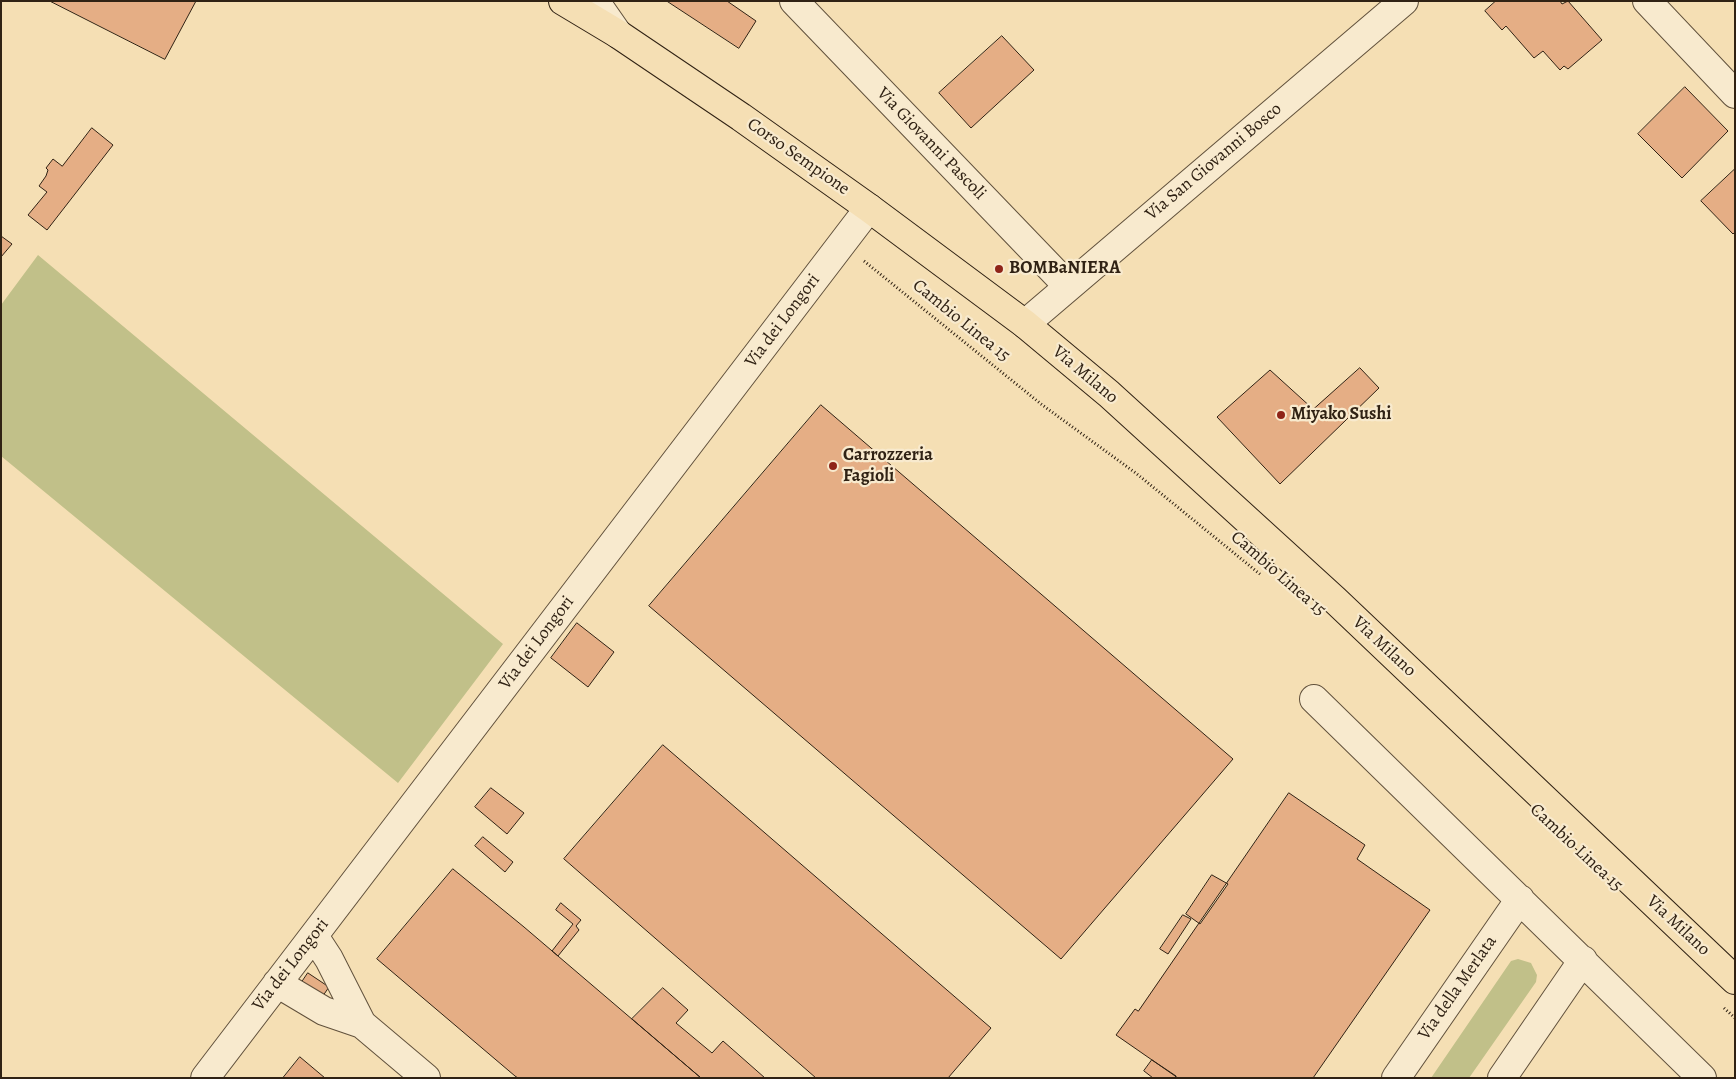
<!DOCTYPE html>
<html>
<head>
<meta charset="utf-8">
<style>
  body { margin:0 }
  #map { position:relative; width:1736px; height:1079px; overflow:hidden; background:#f5dfb4; font-family:Alegreya,serif }
  canvas { display:block }
  .frame { position:absolute; inset:0; border:2px solid #302214; pointer-events:none }
</style>
</head>
<body>
<div id="map">
<canvas width="1736" height="1079"></canvas>
<div class="frame"></div>
</div>
<script>
const c = document.querySelector('canvas').getContext('2d');
c.lineJoin = 'round';
function paint(path, color) { c.fillStyle = color; c.fill(path, 'evenodd'); }
function trace(path, color, width, dash) { c.strokeStyle = color; c.lineWidth = width; c.lineCap = dash ? 'butt' : 'round'; c.setLineDash(dash || []); c.stroke(path); }
function drawText(font, color, halo, rows, align = 'center') {
  c.font = font + ' Alegreya,serif'; c.lineWidth = 4.5; c.setLineDash([]); c.textBaseline = 'middle'; c.strokeStyle = halo; c.fillStyle = color; for (const [text, x, y, turn = 0] of rows) {
    c.save(); c.translate(x, y); c.rotate((+turn || 0) * Math.PI / 180); c.textAlign = isNaN(turn) ? turn : align; if (halo) c.strokeText(text, 0, 0); c.fillText(text, 0, 0); c.restore();
  }
}
const green = new Path2D(`
  M38,255L503,644L398,783L1,456V305Z
  M1518,959L1531,963L1537,975L1536,982L1469,1078H1431L1511,961Z`);
const building = new Path2D(`
  M50,1H196L165,59Z
  M667,1H727L756,21L739,48Z
  M1496,1H1560L1562,4L1568,1L1602,40L1568,69L1564,66L1560,70L1543,51L1534,58L1506,26L1502,30L1485,11Z
  M1002,36L1034,70L971,128L939,93Z
  M1685,87L1728,131L1682,178L1638,134Z
  M92,128L113,145L47,230L28,215L47,192L39,186L46,176L48,170L46,168L53,159L62,166Z
  M1735,169V232L1733,234L1701,201Z
  M1,236L12,244L1,257Z
  M1360,368L1379,388L1280,484L1217,417L1270,370L1313,409Z
  M821,405L1233,759L1061,959L649,606Z
  M577,623L614,652L588,687L551,658Z
  M663,745L991,1028L948,1078H816L564,859Z
  M491,788L524,813L507,834L475,807Z
  M1289,793L1365,845L1357,859L1430,910L1313,1078H1178L1116,1035L1135,1009L1138,1011Z
  M483,837L513,862L505,872L475,846Z
  M453,869L524,927L701,1078H518L515,1076L377,959Z
  M1212,875L1228,884L1200,924L1186,914Z
  M561,903L581,920L576,926L579,930L558,956L552,951L573,924L556,910Z
  M1183,915L1191,919L1168,954L1160,949Z
  M308,973L329,987L318,1003L298,988Z
  M663,988L688,1010L676,1023L712,1053L723,1041L765,1078H701L632,1019Z
  M300,1057L325,1078H283Z
  M1152,1060L1176,1076L1174,1078H1153L1144,1071Z`);
const path = new Path2D(`
  M864,261L1041,404L1137,474L1261,575
  M1724,1008L1735,1018`);
const minor = new Path2D(`
  M595,1L618,34
  M794,1L1068,286
  M1647,1L1735,94
  M1025,324L1404,1
  M1314,699L1702,1078
  M314,936L329,959L362,1024
  M277,983L324,1011L362,1024L426,1078
  M205,1078L869,208
  M1396,1078L1520,899
  M1502,1078L1583,960`);
const major = new Path2D(`
  M563,1L618,34L741,117L869,208L1025,324L1109,394L1335,600L1735,980`);
const markers = [
  [999,269,5,"#8f2418"],
  [1281,415,5,"#8f2418"],
  [833,466,5,"#8f2418"]
];
const streetNames = [
  ["Via Giovanni Pascoli",931,144,46],
  ["Corso Sempione",798,157,35],
  ["Via San Giovanni Bosco",1214,162,-40],
  ["Via dei Longori",783,321,-53],
  ["Cambio Linea 15",961,321,39],
  ["Via Milano",1085,375,40],
  ["Cambio Linea 15",1278,574,41],
  ["Via dei Longori",537,643,-53],
  ["Via Milano",1384,647,43],
  ["Cambio Linea 15",1576,848,43],
  ["Via Milano",1678,926,43],
  ["Via dei Longori",291,965,-52],
  ["Via della Merlata",1458,988,-55]
];
const poiNames = [
  ["BOMBaNIERA",1009,269],
  ["Miyako Sushi",1291,415],
  ["Carrozzeria",843,456],
  ["Fagioli",843,477]
];
paint(green, '#c1c089');
paint(building, '#e5ae85');
trace(building, '#302214', 1);
trace(minor, '#61513c', 30);
trace(major, '#302214', 30);
trace(path, '#302214', 3, [1, 2.5]);
trace(minor, '#f8eace', 28);
trace(major, '#f5dfb4', 28);
for (const [x, y, r, color] of markers) { const dot = new Path2D(); dot.arc(x, y, r, 0, 2 * Math.PI); c.fillStyle = color; c.fill(dot); trace(dot, '#f8eace', 2); }
drawText('18px', '#302214', '#f8eace', streetNames);
drawText('bold 18px', '#302214', '#f8eace', poiNames, 'left');
</script>
</body>
</html>
